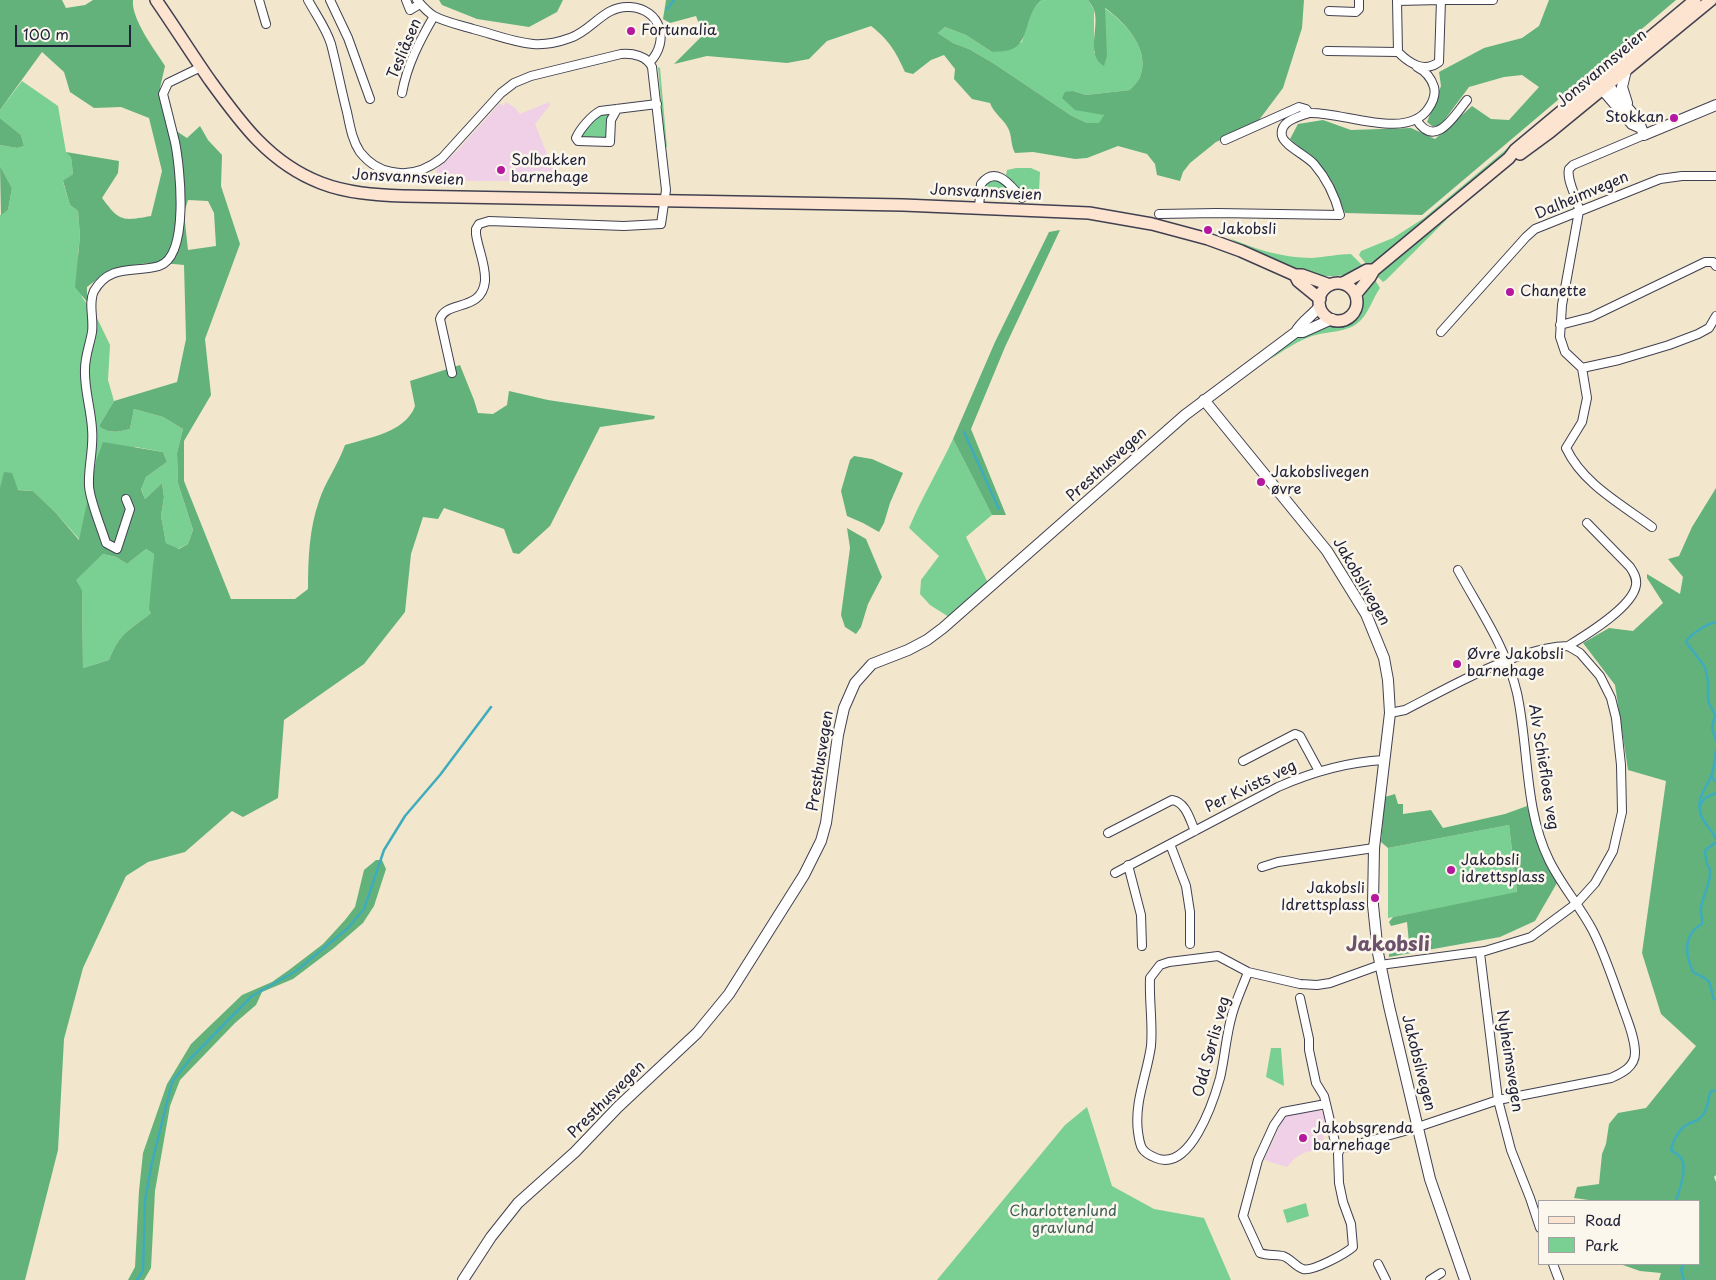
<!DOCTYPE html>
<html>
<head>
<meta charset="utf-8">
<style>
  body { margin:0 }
  #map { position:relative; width:1716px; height:1280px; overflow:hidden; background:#f2e7cd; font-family:"Playpen Sans",sans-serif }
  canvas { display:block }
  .legend { position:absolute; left:1538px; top:1200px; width:162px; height:65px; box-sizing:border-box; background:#fbf7ec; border:1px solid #a4a2a5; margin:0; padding:6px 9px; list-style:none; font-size:15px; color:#22223b }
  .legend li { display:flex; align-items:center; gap:10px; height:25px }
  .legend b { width:25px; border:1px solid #a4a2a5 }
  .scale { position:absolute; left:15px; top:25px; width:116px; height:22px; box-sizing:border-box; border:2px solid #22223b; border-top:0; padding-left:6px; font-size:15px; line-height:18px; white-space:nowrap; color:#22223b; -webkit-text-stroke:4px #fbf7ec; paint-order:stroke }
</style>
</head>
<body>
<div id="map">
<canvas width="1716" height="1280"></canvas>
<ul class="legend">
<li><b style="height:6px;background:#fde4d1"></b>Road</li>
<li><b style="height:14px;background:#7acf92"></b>Park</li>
</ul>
<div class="scale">100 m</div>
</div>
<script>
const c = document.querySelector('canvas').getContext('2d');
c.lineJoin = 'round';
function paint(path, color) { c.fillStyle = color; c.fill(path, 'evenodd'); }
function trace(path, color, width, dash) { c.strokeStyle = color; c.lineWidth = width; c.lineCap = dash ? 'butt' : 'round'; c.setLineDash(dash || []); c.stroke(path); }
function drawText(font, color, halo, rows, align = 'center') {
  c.font = font + ' "Playpen Sans",sans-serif'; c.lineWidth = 5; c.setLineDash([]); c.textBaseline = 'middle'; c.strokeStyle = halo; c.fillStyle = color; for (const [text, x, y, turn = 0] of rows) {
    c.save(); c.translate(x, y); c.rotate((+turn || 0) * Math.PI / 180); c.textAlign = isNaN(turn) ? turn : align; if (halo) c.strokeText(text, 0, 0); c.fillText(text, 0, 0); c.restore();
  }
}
const built = new Path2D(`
  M506,102L515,108L520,114L549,102L550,105L535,124L558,181H440L436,170L457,151L500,103L503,106Z
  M1319,1109L1324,1114L1328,1126L1322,1128L1326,1149L1306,1152L1295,1158L1287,1167L1264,1160L1284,1117L1287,1115Z`);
const green = new Path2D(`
  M1042,0H1088L1094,10V53L1106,56L1104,8C1125,22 1151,50 1140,77C1138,82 1133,86 1130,90L1086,95L1073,91L1104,115L1100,123H1087L1072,116L993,63L969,49L953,43L938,33L945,27L966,35L992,52L1022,42C1026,27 1029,10 1042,0Z
  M1685,0H1690L1376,262C1337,284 1316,278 1277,261C1260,254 1244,247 1229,238C1255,249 1283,258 1312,258C1325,257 1339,254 1351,254L1364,267L1367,265L1359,255L1361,251L1393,238L1424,218Z
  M658,67L660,68L667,147H665Z
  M22,81L58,106L66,152L71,156L73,174L63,182L70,205L78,211L80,236L78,254L82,297L98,320L110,345L108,380L114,401L99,426C108,434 119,432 130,429L134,409L163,417L183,429L177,453L178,483L193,530L188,544L178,549L166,543L161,516L164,497L162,483L145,499L141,488L146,477L167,462L163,452L136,447L96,461L80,540L56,513L33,491L0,488V215L8,210L12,188L0,166V145L17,148L24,146L21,135L0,118V110Z
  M609,112L611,114L607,137L605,139L582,138L581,135C589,125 596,114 609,112Z
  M1016,168H1031L1040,172L1039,191L1036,196C1023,196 1013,186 1006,175L1007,170Z
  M995,179L1004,183L1015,197L983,196L982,189L987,182Z
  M1447,219L1386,280L1383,282L1378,277L1375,280L1380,288C1373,298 1369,312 1360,321C1348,333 1327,331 1312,336C1296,342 1284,350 1271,359C1286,344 1303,332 1324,327C1336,325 1348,327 1357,317C1364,310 1363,301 1365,292C1366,287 1370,282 1373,278L1434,226Z
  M953,439L992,515L966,537L988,583L949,617L930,605L920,594L921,580L939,556L909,528C922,497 939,469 953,439Z
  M146,549L154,554L151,613C129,631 120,632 109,660L83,668L82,590L75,580L103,554L116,557L127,564Z
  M1509,825L1517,893L1388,918V848Z
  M1271,1048H1281L1284,1086L1266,1077Z
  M1087,1107L1112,1186L1154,1209L1204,1218L1231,1280H937L1065,1125Z
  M1306,1203L1309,1216L1287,1223L1283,1210Z`);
const forest = new Path2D(`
  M0,0H62L66,8L85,5L93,0H133C131,19 155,50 165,66L160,88L167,125L187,138L200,126L208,140L222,155L221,186L240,244L205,339L211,395L184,441V481L231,599H295L308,589C308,560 309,529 319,501C325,482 338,465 345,445C368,438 406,432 415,406L410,381L460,365L474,400L478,413L493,414L507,405L509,391L548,400L655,416L654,419L600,427L550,526L519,554L513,553L504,529L444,508L438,519L423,517L411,554L405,612L364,664L284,720L278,798L243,817L232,811L185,852L148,862L126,876L83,968L64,1039L58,1150L25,1280H0V488L4,472L12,473L18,490L33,491L56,513L79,540L96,461L103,442L163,452L167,462L146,477L141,489L145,499L162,483L164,497L161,516L166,543L179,549L188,544L193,530L178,483L177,453L183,429L163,417L134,409L130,429C119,432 108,434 99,426L114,401L177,382L186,339L184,265C145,261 118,262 87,287V302L75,287L80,236L78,211L70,205L63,181L73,174L71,157L66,152L119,161L118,173L102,198C120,222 122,221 151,216L162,171L149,118L121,107L94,108L70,92L64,72L42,52L0,110ZM188,200L208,201L214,213L216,246L188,250L184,213ZM146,549L154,554L149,609L151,613C129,631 120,632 109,660L83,668L82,590L76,580L103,554L116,557L127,564Z
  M439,0H563L557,12L529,27L477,19L442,5Z
  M666,0H1042C1024,13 1030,42 1012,49C1006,52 998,51 992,52L966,35L945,27L938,33L953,43L969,49L993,63L1072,116L1087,123H1099L1104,115L1075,110L1062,98L1065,92L1073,91L1086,95L1130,90C1133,86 1138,82 1140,77C1151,50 1125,22 1105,8L1107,56L1104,66C1085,55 1100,27 1094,10C1093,7 1090,3 1088,0H1304L1302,28L1283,88L1256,124L1216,142L1190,163L1183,172L1180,181L1157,175L1155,164L1147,154L1118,146L1087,158L1075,159L1033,152L1015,153C1011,146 1012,138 1009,130C1005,120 994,114 990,103L972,99L954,79L955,69L944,55L931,60L913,74L905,72C896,52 889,40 871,26L827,41L809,59L787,63L707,56L674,64L700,38L701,29L696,16L670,23L663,19Z
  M1549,0H1676L1422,215L1345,213L1332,182L1317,162L1290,139L1298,124L1323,120L1351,130L1411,128L1435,139L1472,106L1491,119L1509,120L1539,87L1522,75L1504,77L1469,87L1440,126H1432L1427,122L1441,86L1439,72L1484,48L1522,38L1539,26Z
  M0,118L21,135L24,146L17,148L0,145Z
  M0,166L12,188L8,210L1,215Z
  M1060,230L1005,347L971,429L1006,515H992L953,439L995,342L1049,232Z
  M854,456L872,459L903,473L890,503L884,523L879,532L863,523L847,516L841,491L850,460Z
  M1716,488V1175L1714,1177L1716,1182V1280H1659L1661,1273L1640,1271L1620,1264H1700V1201H1596L1574,1198L1577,1187L1599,1184L1602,1154L1606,1144L1609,1124L1618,1113L1646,1108L1696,1046L1661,1014L1642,953L1666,781L1628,770L1615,685L1583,643L1609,628L1633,631L1663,603L1647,578V574L1680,594L1683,577L1668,559L1679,556L1692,527Z
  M847,528L866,539L882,577L868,604L861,627L856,634L845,627L841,615L850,548Z
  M1395,794L1398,804H1403V814L1431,810L1443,828L1505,814L1527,806L1542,855L1557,883L1535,921L1500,937L1389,957V945L1409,943L1407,922L1391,926L1389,922L1393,917L1517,892L1509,825L1388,848L1381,842L1385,797Z
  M376,860H382L386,869L374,906L363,923L334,948L293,979L262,992L256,1005L235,1023L180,1080L170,1106L155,1191L151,1268L144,1280H128L135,1267L139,1191L143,1153L167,1084L191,1044L242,995L272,982L289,970L323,944L345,920L355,907L364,870Z`);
const stream = new Path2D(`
  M667,9L674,0
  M964,432L999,509
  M1716,622C1707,624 1690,634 1686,642L1705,667L1708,681V701L1715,715L1712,728L1716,741
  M1716,750C1714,758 1715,765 1712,774C1707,788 1695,798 1701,815C1704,824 1712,830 1716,839
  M1711,776L1716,782
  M1700,805L1705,798L1716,793
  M1716,842C1705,852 1703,845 1707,864C1716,874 1703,893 1701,908C1700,914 1703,918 1702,924C1683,934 1685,954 1693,972C1710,982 1709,976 1713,998L1716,1000
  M1676,1201C1679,1191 1688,1167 1681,1158C1679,1155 1674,1152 1671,1150C1673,1140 1679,1129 1688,1124C1693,1122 1698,1121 1702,1116C1709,1109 1707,1099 1711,1091H1716
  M137,1280L143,1271L145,1201L151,1167L172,1082L190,1059L252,996L296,971L348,928L364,909L384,850L405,816L440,775L491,707
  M1684,1280L1681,1270L1684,1264`);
const minor = new Path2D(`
  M259,0L266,24
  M308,0C316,15 326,28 331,44C337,67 341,89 347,112C350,126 352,140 360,152C368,162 379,170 392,172C410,176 428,169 442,158L501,93L514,83L531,76L621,54C633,53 647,56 652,67L666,190L661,224L624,226L489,221L479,224L476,229V234C478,249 486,265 485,281C482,312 446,300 440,319L452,373
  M330,0L348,38L370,99
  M406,0L410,10L420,4
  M417,0C422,6 427,12 434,16C445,22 460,25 473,29C493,34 512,42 533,44C545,45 559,42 570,38C592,31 604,5 630,7C661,9 670,41 650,62
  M1441,0H1493
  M1397,1L1441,0L1439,62C1424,73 1410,64 1398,52
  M1329,11L1356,12L1359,9V0
  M1327,51L1398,52L1397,0
  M402,93C407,65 420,40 434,16
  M617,109L611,120L610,142L578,141L576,138C580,129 591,116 600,111L657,104
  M1416,119C1435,150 1454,116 1467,100
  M1644,135L1573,165L1569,169C1566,181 1578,198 1579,211L1562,305L1560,337L1565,352L1582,368L1587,398L1582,422L1566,448C1583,484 1621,504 1652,527
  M1225,140L1299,107L1306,109L1309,113C1341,111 1406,141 1428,109C1433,102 1436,95 1434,87C1431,77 1425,71 1417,67
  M979,207L981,184C997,164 1011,187 1022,198
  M1159,214L1217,213L1340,215C1335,196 1327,179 1314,164C1307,156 1284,145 1282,136C1279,121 1298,117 1309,113
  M1560,325L1591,317L1705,262H1713L1716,266
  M1441,332L1526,237L1535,229L1660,179L1682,176H1716
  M1582,368L1619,360L1669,345L1698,334L1709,328L1716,316
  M126,499L130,509L117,549L106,543C102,529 89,499 89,485C88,467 94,448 92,429C91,409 84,389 85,369C85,356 90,344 92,332C94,318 88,303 94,291C110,263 136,273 159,266C190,256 180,167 175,142C171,126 167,110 163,94L168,83L201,67
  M1568,646C1586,635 1633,607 1636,585C1637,578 1634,573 1630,567L1587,523
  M1390,713L1405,710C1442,691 1479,670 1519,656C1536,651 1551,646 1568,646
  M1243,761L1295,734L1300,736L1319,771
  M1108,833L1172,800C1186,802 1190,820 1195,831
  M1170,844L1186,886L1190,912V944
  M1128,865L1141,915L1142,946
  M1262,867L1278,862L1374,848
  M1115,873L1278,787C1312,772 1347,762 1384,760
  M1480,953L1498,1100L1511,1150L1530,1198L1540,1228
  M1248,972C1243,986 1236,1000 1232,1015C1226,1035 1225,1057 1220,1078C1213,1103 1190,1172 1156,1158C1141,1152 1140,1147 1138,1132C1134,1102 1147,1075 1151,1046C1153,1024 1149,1001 1150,978L1160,965L1169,962L1218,956L1248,972L1300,984L1317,985L1330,983L1380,965L1485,951L1531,937L1577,903L1595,883L1613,851L1622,812L1621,765L1616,718L1611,698L1600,676L1580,653L1568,646
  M1300,998L1309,1039V1050L1316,1083L1324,1096L1326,1104
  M1340,1149L1335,1142L1326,1104L1283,1112L1274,1125L1258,1160L1243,1216L1260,1253C1268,1256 1275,1254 1283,1256C1290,1258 1296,1267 1303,1269C1312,1272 1345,1254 1353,1247L1351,1224L1343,1202L1339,1183L1338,1154L1340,1149L1412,1129L1498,1100L1611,1078C1622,1073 1635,1067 1635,1053C1635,1037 1627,1020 1622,1005C1613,980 1605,955 1593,931C1580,906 1561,885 1549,860C1524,809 1529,748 1517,693C1507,649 1479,609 1458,570
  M1378,1264L1386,1280
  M1553,1264L1559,1280
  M1430,1280L1441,1273`);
const tertiary = new Path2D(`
  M1626,70L1622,87L1627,103
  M1601,81L1607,84L1638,120L1644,135L1716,105
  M1599,83L1602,89L1632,124L1641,128
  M1296,332H1303L1332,319
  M1204,400L1327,551L1366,614L1384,658L1388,680L1390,713L1374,848L1373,905L1378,953L1389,1006L1430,1179L1465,1280
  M463,1280L491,1237L518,1203L575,1152L618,1107L697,1033L729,994L804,875L821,841L826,823L838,735L844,708L855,683L872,664L908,650L927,640L943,628L1185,415L1296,332C1301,322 1313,315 1320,306`);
const secondary = new Path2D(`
  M156,0C174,26 191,53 209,79C240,122 269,163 321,183C347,193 375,195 403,196L903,205L1089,213L1152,224L1208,239L1241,251L1295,275H1302L1330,285
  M1520,154L1550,132L1711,0
  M1295,275L1298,281L1320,299
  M1343,283L1367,270H1374
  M1319 302a19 19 0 1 1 38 0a19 19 0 1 1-38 0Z
  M1356,294L1370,277L1374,270L1509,158L1515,150L1695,0`);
const markers = [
  [631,31,5,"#b5179e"],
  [1674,118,5,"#b5179e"],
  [501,170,5,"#b5179e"],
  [1208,230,5,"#b5179e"],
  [1510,292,5,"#b5179e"],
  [1261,482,5,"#b5179e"],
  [1457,664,5,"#b5179e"],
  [1451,870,5,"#b5179e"],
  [1375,898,5,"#b5179e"],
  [1303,1138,5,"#b5179e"]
];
const poiNames = [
  ["Fortunalia",641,31],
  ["Stokkan",1664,118,"right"],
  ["Solbakken",511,161],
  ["barnehage",511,178],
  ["Jakobsli",1218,230],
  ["Chanette",1520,292],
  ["Jakobslivegen",1271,473],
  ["øvre",1271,490],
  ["Øvre Jakobsli",1467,655],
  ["barnehage",1467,672],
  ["Jakobsli",1461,861],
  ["idrettsplass",1461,878],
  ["Jakobsli",1365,889,"right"],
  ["Idrettsplass",1365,906,"right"],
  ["Jakobsgrenda",1313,1129],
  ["barnehage",1313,1146]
];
const streetNames = [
  ["Tesliåsen",405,49,-67],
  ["Jonsvannsveien",1602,69,-40],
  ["Jonsvannsveien",408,178,3],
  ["Jonsvannsveien",986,193,3],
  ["Dalheimvegen",1582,196,-23],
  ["Presthusvegen",1107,465,-42],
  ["Jakobslivegen",1361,582,60],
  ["Presthusvegen",821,761,-81],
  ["Alv Schiefloes veg",1543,767,81],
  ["Per Kvists veg",1251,787,-26],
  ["Odd Sørlis veg",1212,1047,-75],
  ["Nyheimsvegen",1509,1061,81],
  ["Jakobslivegen",1418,1063,76],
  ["Presthusvegen",607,1100,-45]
];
const parkNames = [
  ["Charlottenlund",1063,1212],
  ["gravlund",1063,1229]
];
const districtNames = [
  ["Jakobsli",1388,945]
];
paint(built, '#efd0e6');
paint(green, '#7acf92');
paint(forest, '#63b27c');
trace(stream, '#3facbd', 2.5);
trace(minor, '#414051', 10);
trace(tertiary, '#414051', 12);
trace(secondary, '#414051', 14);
trace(minor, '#fff', 8);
trace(tertiary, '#fff', 10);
trace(secondary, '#fde4d1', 11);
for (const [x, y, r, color] of markers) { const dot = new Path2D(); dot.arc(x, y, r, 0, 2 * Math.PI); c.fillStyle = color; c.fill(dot); trace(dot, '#fbf7ec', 2); }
drawText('15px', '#22223b', '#fbf7ec', poiNames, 'left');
drawText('15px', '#22223b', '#fbf7ec', streetNames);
drawText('15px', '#415f59', '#fbf7ec', parkNames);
drawText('bold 20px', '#6c516c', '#fbf7ec', districtNames);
</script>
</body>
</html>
